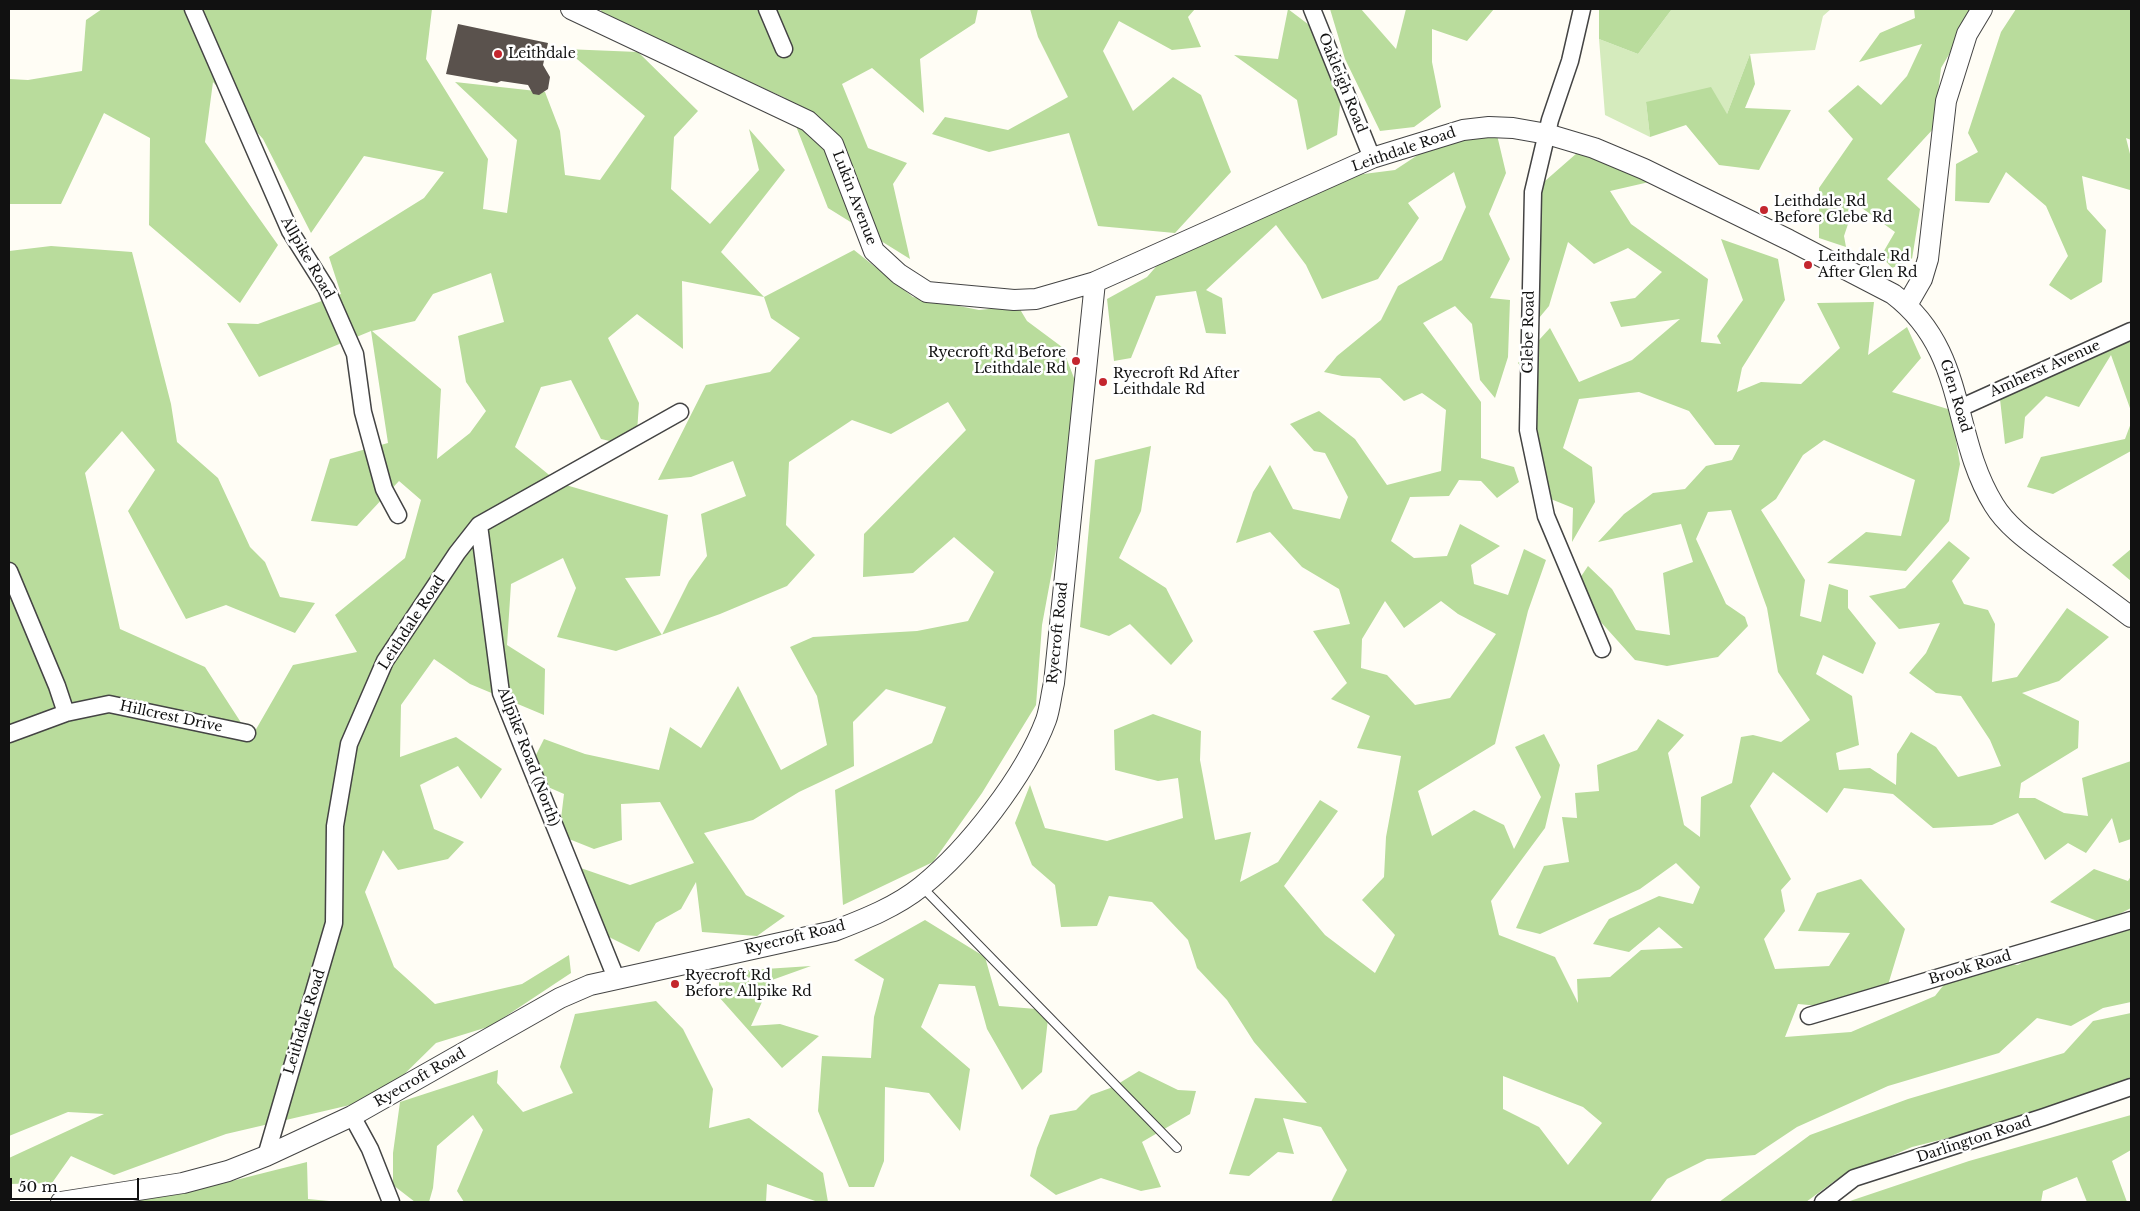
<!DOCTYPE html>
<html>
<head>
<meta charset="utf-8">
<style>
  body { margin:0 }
  #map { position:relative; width:2140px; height:1211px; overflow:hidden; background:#fffdf5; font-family:"Libre Baskerville",serif }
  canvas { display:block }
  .frame { position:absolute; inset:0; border:10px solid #111; pointer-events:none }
  .scale { position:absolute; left:10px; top:1178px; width:129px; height:22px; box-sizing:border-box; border:2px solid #111; border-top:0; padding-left:6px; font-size:15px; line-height:18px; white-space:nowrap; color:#111; -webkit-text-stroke:4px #fff; paint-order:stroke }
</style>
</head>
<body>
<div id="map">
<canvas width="2140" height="1211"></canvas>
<div class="frame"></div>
<div class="scale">50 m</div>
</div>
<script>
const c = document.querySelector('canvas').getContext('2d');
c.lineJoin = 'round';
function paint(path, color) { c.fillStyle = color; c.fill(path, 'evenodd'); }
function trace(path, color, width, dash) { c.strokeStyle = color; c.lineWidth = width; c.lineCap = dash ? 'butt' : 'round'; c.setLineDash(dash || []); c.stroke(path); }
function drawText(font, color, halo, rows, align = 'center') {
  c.font = font + ' "Libre Baskerville",serif'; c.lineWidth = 5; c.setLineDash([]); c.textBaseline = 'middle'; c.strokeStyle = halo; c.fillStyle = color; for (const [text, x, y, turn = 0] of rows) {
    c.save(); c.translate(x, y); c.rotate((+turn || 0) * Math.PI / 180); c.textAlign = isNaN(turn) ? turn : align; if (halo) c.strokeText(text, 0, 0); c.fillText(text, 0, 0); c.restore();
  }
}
const green = new Path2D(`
  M1672,9H1831L1823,16L1815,50L1750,54L1727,114L1646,102L1650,137L1605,115L1599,39L1638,54Z`);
const forest = new Path2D(`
  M102,9H432L426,59L488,159L483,209L507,213L517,140L455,82L545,92L560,131L565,175L600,180L645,116L565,49L638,52L698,111L674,137L671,189L710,224L759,170L749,129L785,170L721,252L764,297L854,250L913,297L979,310L1018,306L1027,321L1062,347L1091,422L1074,452L1042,625L1036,705L982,793L933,862L843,905L835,790L932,743L946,707L886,689L853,722L854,766L799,792L753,820L704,833L746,895L785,916L757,936L702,932L696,882L681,909L656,923L639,952L609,937L569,864L630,885L694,863L660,802L621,804L622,840L594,849L559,835L564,794L525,777L544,739L585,754L659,770L670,727L701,748L738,686L781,770L827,745L817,696L790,647L813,637L917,631L968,621L994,572L954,537L913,573L863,577L864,534L966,430L948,402L891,434L852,420L789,462L786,525L815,555L787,586L720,614L616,651L557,637L576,588L563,558L511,584L507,645L545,669L544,715L470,684L434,659L401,705L400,757L456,737L502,769L481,799L458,766L420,785L434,829L464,842L448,859L398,870L383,850L365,892L394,967L435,1004L522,984L569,955L571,973L491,1026L436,1043L380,1098L226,1134L114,1175L71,1156L52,1183L9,1184V1158L104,1114L68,1112L9,1136V251L51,246L132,252L171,404L177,442L218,478L250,547L265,562L280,597L315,603L295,633L226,605L186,619L128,511L155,470L122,431L85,473L120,629L205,667L251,738L293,665L357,652L335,615L405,558L421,500L399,481L357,526L311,521L330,459L388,443L371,331L259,377L227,323L258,324L341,294L329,257L424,198L444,172L364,156L311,233L263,139L213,82L205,142L278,245L240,303L149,225L150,138L104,113L61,204H9V79L28,80L82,71L86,20ZM491,273L504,322L458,336L466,382L486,411L470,433L437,459L441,389L372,331L415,321L433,294ZM682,281L764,297L771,318L800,338L770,372L706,385L658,480L691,477L733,461L746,496L701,514L707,556L689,581L662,635L625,578L660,576L668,515L559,483L515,447L541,387L571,380L601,439L636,447L639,403L608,338L637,314L683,349Z
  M600,9H978L975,23L920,59L924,113L872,68L842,84L868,148L907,163L893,184L910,259L828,208L785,98L604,15Z
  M1030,9H1195L1188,17L1201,47L1172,50L1119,21L1103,51L1133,111L1173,77L1201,95L1231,172L1175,233L1098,226L1069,133L989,152L932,134L945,117L1008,130L1068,97L1038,37Z
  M1288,9L1325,37L1341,95L1337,135L1307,150L1297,100L1234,55L1278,59Z
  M1330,9H1361L1396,49L1406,9H1494L1467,41L1432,29V62L1441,107L1414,127L1380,131L1345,59Z
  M1599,9H1672L1638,54L1599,39Z
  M1914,9H1976L1941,68L1934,128L1887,179L1920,209L1912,259L1892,268L1881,256L1895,232L1855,203L1844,236L1846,247L1819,238V188L1853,139L1828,111L1858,85L1881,105L1907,76L1922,44L1859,62L1880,33L1915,18Z
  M2016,9H2131V140L2126,138L2131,158V211L2130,190L2082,176L2087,209L2106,230L2102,282L2071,300L2049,285L2068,256L2046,206L2006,172L1989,203L1955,201L1956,164L1978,152L1968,133L2001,32Z
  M1750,54L1755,84L1745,108L1791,110L1759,170L1719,165L1686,125L1650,137L1646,102L1711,87L1727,114Z
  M1497,135L1506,173L1489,214L1510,259L1490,298L1510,300L1508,357L1495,398L1480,380L1472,324L1455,306L1423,323L1481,402V458L1514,467L1519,482L1497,498L1481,481L1459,480L1449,496L1410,497L1391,541L1414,558L1447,556L1460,524L1500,546L1471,565L1474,584L1508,595L1524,549L1546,560L1528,611L1495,744L1418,791L1432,836L1474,810L1504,825L1514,849L1541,797L1515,747L1544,734L1560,765L1545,828L1491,901L1499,935L1555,957L1578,1003L1577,979L1610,977L1641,950L1683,948L1659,927L1629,952L1593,944L1609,919L1659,896L1693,904L1700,887L1676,863L1640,889L1540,934L1516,928L1544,866L1569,862L1562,817L1577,818L1575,793L1599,791L1597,765L1637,750L1658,719L1684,735L1668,753L1684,825L1700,837L1701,797L1732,783L1741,737L1753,735L1781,742L1810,720L1778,672L1767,608L1731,510L1708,512L1696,539L1726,604L1745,617L1748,626L1718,657L1667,666L1635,660L1572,590L1588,566L1612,589L1636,630L1670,635L1663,573L1693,562L1681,524L1598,542L1624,514L1653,493L1685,489L1706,466L1732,460L1740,445H1715L1689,411L1639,392L1579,399L1563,448L1592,467L1595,502L1572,542L1573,508L1541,495L1526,434L1535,385L1518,363L1550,328L1579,382L1632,360L1680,319L1621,327L1610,302L1635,298L1662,272L1628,248L1594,264L1568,242L1549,306L1529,330L1537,188L1577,153L1658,180L1610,191L1631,224L1708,279L1701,342L1721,344L1717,336L1743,300L1721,239L1778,259L1785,300L1742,368L1737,392L1761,382L1801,384L1840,348L1817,303L1874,302L1868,355L1907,327L1921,358L1892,392L1951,410L1960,464L1949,521L1906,571L1827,563L1866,532L1901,536L1915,480L1824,440L1803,455L1776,499L1761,510L1805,580L1800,616L1821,622L1829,584L1848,590V608L1876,643L1863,674L1823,655L1816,674L1852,696L1859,745L1836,753L1839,770L1870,768L1896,785L1897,754L1911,732L1936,747L1958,777L2001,766L1990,740L1961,696L1936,693L1909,673L1926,653L1940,623L1899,629L1869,596L1905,588L1949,541L1970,558L1952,581L1964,604L1988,610L1995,624L1992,682L2017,677L2067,608L2109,637L2059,681L2022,693L2079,721L2078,748L2021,783L2019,798H2035L2064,813L2088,816L2082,778L2131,761V839L2119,843L2112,818L2086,853L2068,843L2045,860L2018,813L1992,825L1933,828L1893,794L1844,788L1827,813L1773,772L1750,806L1791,879L1781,890L1785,911L1764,939L1775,969L1829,966L1850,933L1798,931L1817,893L1861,879L1905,929L1884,998L1853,1009L1798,1004L1785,1037L1851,1032L1935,996L1961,963L2018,965L2063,936L2131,928V1002L2103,1008L2071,1026L2037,1018L1999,1053L1888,1086L1797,1127L1755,1155L1707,1159L1667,1179L1650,1202H1331L1347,1170L1321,1127L1283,1118L1294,1154L1278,1152L1249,1176L1229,1174L1255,1098L1307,1103L1254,1042L1227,1000L1197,968L1188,940L1152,902L1109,896L1097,926L1061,927L1055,885L1032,865L1015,823L1030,785L1045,828L1107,841L1183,818L1178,778L1158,781L1115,770L1114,730L1153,714L1201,731L1200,760L1215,840L1251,832L1240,882L1278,862L1320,800L1338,811L1284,886L1325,935L1375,973L1395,935L1362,900L1384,877L1386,837L1401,756L1357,748L1370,716L1331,699L1347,683L1313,631L1350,624L1339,589L1302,567L1270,532L1236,543L1253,492L1270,465L1293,509L1340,519L1348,497L1325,453L1314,451L1290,424L1319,411L1355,439L1387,485L1441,471L1446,410L1422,393L1404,401L1380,378L1342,376L1324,372L1337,356L1381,320L1398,286L1442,260L1466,207L1454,172L1408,203L1419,218L1378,279L1322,299L1306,265L1276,225L1206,290L1222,298L1226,334L1206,333L1196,291L1156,296L1131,358L1114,361L1107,299L1147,277L1161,261L1348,176L1395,170L1436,143ZM1385,601L1404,628L1441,601L1458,614L1496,634L1450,698L1415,705L1387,675L1361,668L1362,639ZM1503,1076L1583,1107L1602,1123L1568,1165L1539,1127L1503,1109Z
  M2131,334V411L2111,355L2079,407L2046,396L2025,417L2023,438L2005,444L2000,399L2018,387Z
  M2131,423V451L2053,494L2027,487L2041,457L2125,439Z
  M1151,446L1141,511L1119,558L1166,588L1193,641L1171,665L1130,624L1109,636L1080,627L1095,460Z
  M2131,549V581L2112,565Z
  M2094,869L2128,881L2131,876V908L2102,923L2050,902Z
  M925,920L985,957L999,1006L1049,1010L1042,1072L1022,1090L987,1029L975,986L939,984L921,1027L970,1069L960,1131L929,1093L885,1087L884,1161L874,1187H849L818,1111L822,1056L871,1058L874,1017L884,979L854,960Z
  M811,966L772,980L751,1026L780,1024L819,1036L782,1068L719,997V972Z
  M656,1001L683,1029L713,1089L709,1128L749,1118L823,1173L828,1202H818L767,1184L766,1202H464L457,1191L483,1130L473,1115L437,1146L433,1188L429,1202H415L393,1185V1153L400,1102L498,1070L497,1083L523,1112L573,1093L560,1067L575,1014Z
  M2131,1013V1084L2052,1112L1912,1147L1836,1180L1806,1202H1719L1810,1135L1908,1099L2064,1053L2093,1021Z
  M1139,1071L1178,1090L1196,1091L1190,1114L1142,1142L1161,1187L1141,1191L1101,1178L1056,1195L1030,1176L1037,1148L1050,1115L1076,1110L1091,1095L1113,1087Z
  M2131,1115V1150L2112,1161L2127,1202H2087L2077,1177L2043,1191L2041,1202H1847L1969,1161Z
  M307,1162L308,1199L340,1202H122L224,1183Z`);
const building = new Path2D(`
  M458,24L548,43L543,65L550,77L548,89L539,95L533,94L528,85L501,81L497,83L446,74Z`);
const service = new Path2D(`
  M922,887L1177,1148`);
const minor = new Path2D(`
  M193,9L290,231L326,288L355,354L363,412L384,489L398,515
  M767,9L784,49
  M1312,9L1372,158
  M1582,9L1570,61L1550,120L1533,192L1528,430L1546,516L1602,649
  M1960,408L2131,331
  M479,525L501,693L616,978
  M9,571L57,686L66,713
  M9,734L66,713L109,704L247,733
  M1809,1016L2131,920
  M352,1116L370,1149L391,1202
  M266,1156L334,923L335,826L349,744L385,661L457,553L479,525L680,412
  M1823,1202L1854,1178L2044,1117L2131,1087`);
const tertiary = new Path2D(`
  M571,9L808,121L833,144L874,251L899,274L927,292L1014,300L1036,299L1095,282L1372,158L1463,130L1489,127L1513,128L1547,134L1594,148L1644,169L1789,240L1893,294C1968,351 1950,434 1994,505C2008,528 2034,545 2055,561C2081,580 2106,598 2131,617
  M1907,305L1922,279L1928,259L1946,101L1967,34L1982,9
  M61,1202L183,1183L228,1171L266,1156L352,1116L560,998L590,985L834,931C865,919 896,907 922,886C968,849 1025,776 1046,720C1050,709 1051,695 1054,683L1095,282`);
const markers = [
  [498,54,5,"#c4262e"],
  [1764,210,5,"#c4262e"],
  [1808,265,5,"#c4262e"],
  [1076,361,5,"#c4262e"],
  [1103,382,5,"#c4262e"],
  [675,984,5,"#c4262e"]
];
const poiNames = [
  ["Leithdale",508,54],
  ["Leithdale Rd",1774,202],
  ["Before Glebe Rd",1774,218],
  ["Leithdale Rd",1818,257],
  ["After Glen Rd",1818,273],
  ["Ryecroft Rd Before",1066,353,"right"],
  ["Leithdale Rd",1066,369,"right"],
  ["Ryecroft Rd After",1113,374],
  ["Leithdale Rd",1113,390],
  ["Ryecroft Rd",685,976],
  ["Before Allpike Rd",685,992]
];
const streetNames = [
  ["Oakleigh Road",1342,83,68],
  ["Leithdale Road",1404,150,-19],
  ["Lukin Avenue",854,198,69],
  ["Allpike Road",307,258,60],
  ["Glebe Road",1529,332,-89],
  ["Amherst Avenue",2045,369,-24],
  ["Glen Road",1955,396,73],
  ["Leithdale Road",412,623,-57],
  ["Ryecroft Road",1058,633,-84],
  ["Hillcrest Drive",171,717,12],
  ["Allpike Road (North)",528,757,69],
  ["Ryecroft Road",795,938,-14],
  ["Brook Road",1970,968,-17],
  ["Leithdale Road",305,1022,-73],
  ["Ryecroft Road",420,1078,-30],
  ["Darlington Road",1974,1140,-18]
];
paint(green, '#d5ebbd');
paint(forest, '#b9dc9c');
paint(building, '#5a524d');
trace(service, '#444', 10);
trace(minor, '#444', 19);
trace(tertiary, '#444', 22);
trace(service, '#fff', 8);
trace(minor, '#fff', 16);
trace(tertiary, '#fff', 20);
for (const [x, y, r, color] of markers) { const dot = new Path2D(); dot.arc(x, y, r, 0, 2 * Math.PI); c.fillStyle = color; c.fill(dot); trace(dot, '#fff', 2); }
drawText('14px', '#111', '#fff', poiNames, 'left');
drawText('14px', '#111', '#fff', streetNames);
</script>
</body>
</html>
